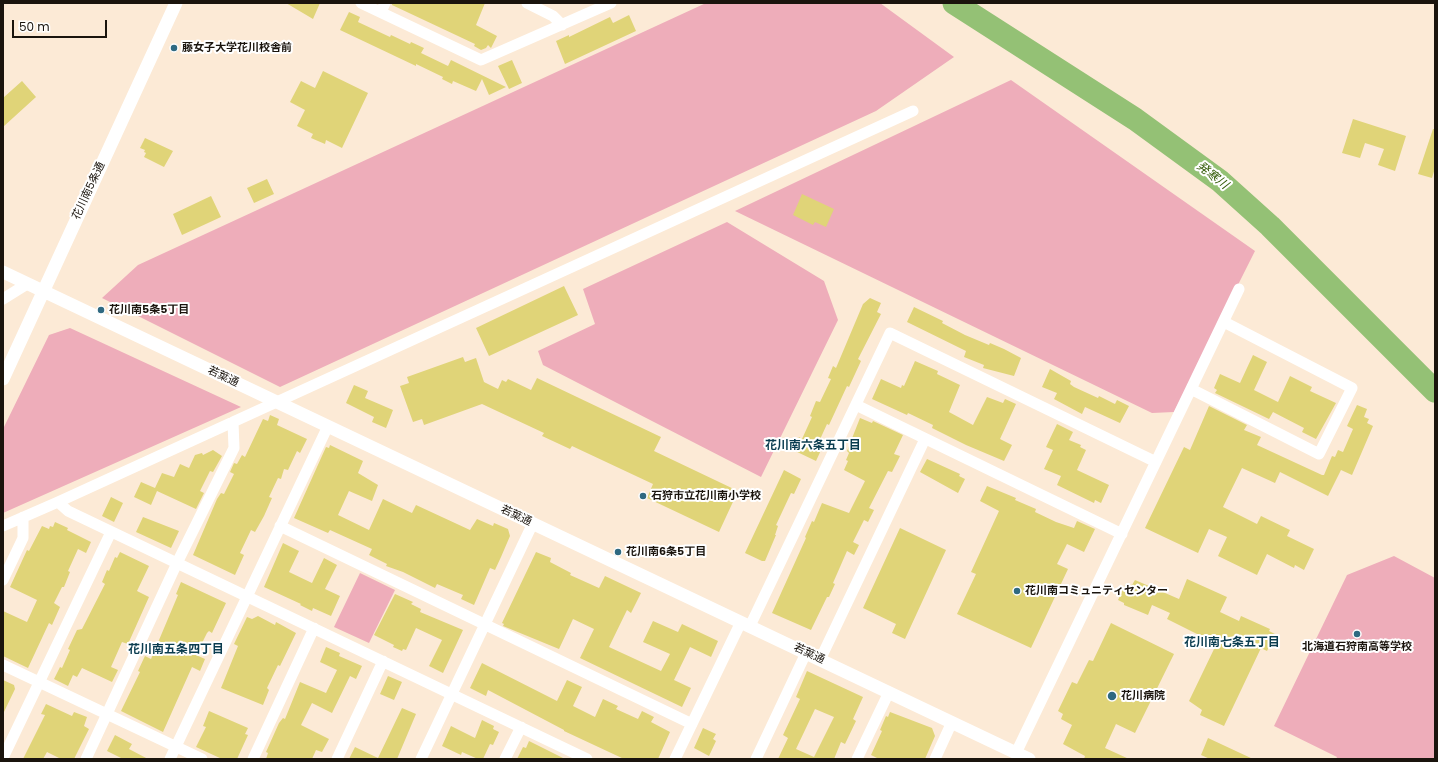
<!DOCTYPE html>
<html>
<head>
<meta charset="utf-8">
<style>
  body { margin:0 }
  #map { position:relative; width:1438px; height:762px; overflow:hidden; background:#fcead6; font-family:Poppins,sans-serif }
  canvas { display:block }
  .frame { position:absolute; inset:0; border:4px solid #1a140d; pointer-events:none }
  .scale { position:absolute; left:12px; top:20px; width:95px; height:18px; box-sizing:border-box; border:2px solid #1a140d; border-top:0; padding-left:5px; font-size:12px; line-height:14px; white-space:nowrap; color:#1a140d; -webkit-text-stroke:3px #fff; paint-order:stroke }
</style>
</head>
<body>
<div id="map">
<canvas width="1438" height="762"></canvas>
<div class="frame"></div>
<div class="scale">50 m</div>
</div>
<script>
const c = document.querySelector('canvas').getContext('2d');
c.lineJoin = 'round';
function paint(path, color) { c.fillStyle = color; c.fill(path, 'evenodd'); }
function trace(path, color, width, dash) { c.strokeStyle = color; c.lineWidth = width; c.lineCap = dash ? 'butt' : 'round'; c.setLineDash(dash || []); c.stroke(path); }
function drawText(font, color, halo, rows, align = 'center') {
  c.font = font + ' Poppins,"Noto Sans JP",sans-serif'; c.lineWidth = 4; c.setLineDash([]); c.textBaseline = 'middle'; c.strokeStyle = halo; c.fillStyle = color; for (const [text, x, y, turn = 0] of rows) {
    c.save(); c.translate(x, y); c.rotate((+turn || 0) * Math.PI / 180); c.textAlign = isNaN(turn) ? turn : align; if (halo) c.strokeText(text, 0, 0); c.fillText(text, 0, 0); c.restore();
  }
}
const green = new Path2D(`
  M706,3H880L954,57L876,111L280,387L102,298L138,265Z
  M1011,80L1255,251L1174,412L1152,413L735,211Z
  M727,222L824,281L838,320L761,477L543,365L538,351L595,324L583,289Z
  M70,328L241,407L3,513V429L49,335Z
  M1394,556L1435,578V759H1336L1337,757L1274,726L1347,575Z
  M360,573L395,590L369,643L334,627Z`);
const river = new Path2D(`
  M954,3L1135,119L1220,181L1270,226L1435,391`);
const building = new Path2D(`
  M286,3H320L313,19Z
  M392,3H485L476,25L497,36L491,48L488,45L486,48L481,50L474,46L475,44L392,5Z
  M349,12L360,17L358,22L390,37L391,35L410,44L411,42L424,48L421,53L448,66L451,60L506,87L489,95L482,79L476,91L453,81L452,84L442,79L443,77L416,64V66L340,30Z
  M629,15L636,31L565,64L556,41L569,35V37L610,17L613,23Z
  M512,60L522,83L509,89L498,66Z
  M323,71L368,93L342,148L326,140L325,144L311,138L313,134L297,126L305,110L290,102L301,81L315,88Z
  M22,81L36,97L3,127V98Z
  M1353,119L1406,136L1395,171L1378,165L1384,149L1365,143L1360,158L1342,153Z
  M1433,129H1435V168L1432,178L1418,174Z
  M145,138L173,151L164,167L144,157L146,153L144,152L145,150L140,148Z
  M267,179L274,194L254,203L247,188Z
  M802,194L834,209L826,227L815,222L813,225L793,215Z
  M211,196L221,217L182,235L173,214Z
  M564,286L578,315L489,356L476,328Z
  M870,298L881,303L877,312L881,314L858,359L861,361L849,387L847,386L829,425L827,424L817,446L822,448L816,461L793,450L799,437L802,439L812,417L810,416L816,401L820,402L831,379L828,378L833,366L836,368L863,304Z
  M914,307L943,321L942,323L965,335L989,345L990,343L1004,349L1021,358L1014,376L983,368L984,365L964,357L966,351L907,322Z
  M1253,355L1267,362L1254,390L1278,402L1290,376L1312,387L1310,391L1336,403L1316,439L1302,432L1304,428L1273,412L1269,419L1215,393L1217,390L1214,388L1220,374L1240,383Z
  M463,357L465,362L476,358L484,382L498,389L502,380L506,382L508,379L531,390L537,378L661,437L654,451L738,491L719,532L647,498L653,484L572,446L570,449L542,436L544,433L482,404L424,425L422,419L413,422L400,386L409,383L407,377Z
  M915,361L938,371L937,374L960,385L949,412L973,425L987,397L1003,403L1005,399L1016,404L1000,439L1012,445L1004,461L966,445L932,428L933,425L908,413L907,415L872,399L881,379L901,388L902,385L904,386Z
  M1050,369L1071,381L1070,384L1074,387L1098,398L1099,396L1115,404L1117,400L1129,406L1120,423L1085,407L1082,414L1054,399L1057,393L1042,387Z
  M354,385L368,391L365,398L393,410L386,428L372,422L374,417L346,403Z
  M1357,405L1367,409L1364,417L1369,419L1367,423L1373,426L1352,475L1341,470L1328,496L1280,472L1275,483L1242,468L1223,507L1257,524L1261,516L1290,530L1287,536L1314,549L1304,570L1295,565L1294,568L1267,554L1257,575L1218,556L1227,537L1209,529L1198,553L1145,528L1184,447L1190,450L1209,406L1247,425L1244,430L1261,437L1257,445L1322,475H1324L1332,456L1335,457L1338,450L1343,452L1353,429L1347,426Z
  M270,415L279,419L277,425L307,439L300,453L297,451L288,470L284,469L281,479L278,478L269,497L272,498L264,516L255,532L251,530L240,553L244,555L235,575L193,555L217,499L221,493L224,494L234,474L230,472L234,463L237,464L242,455L245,457L263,419L268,421Z
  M860,418L872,423L873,421L903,435L894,454L900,456L892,472L888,471L869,508L874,510L868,522L864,520L853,542L859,545L854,555L847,551L833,583L835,584L829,597H827L811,630L772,613L806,538L805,537L812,521L814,522L822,503L849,513L865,481L844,470L848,461L846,460L849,453L847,451Z
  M1057,424L1073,432L1069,440L1081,445L1080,447L1086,450L1077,470L1109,485L1101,503L1095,500L1094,503L1057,485L1061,476L1044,469L1053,450L1046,447Z
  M330,445L363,461L358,473L378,485L372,501L349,491L338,515L369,530L383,499L412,513L416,505L470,530L477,519L493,526L494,523L508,529L510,536L501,557L495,570L490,568L474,605L461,599L463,595L437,584L435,588L403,572L386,566L387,564L369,555L372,549L330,530L328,533L294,518L326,447L329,448Z
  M213,450L222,456L213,472L210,471L200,491L204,493L196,509L157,491L151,505L134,497L141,482L155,488L162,473L174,477L180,464L189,468L195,455L202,453L203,455Z
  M927,459L960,474L959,476L965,479L958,493L920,472Z
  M784,470L801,479L794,494L791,493L776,525L778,526L775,535H776L765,561H762L745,553Z
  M987,486L1016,498L1015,500L1036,509L1035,512L1056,522L1074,528L1077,521L1095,529L1084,552L1067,544L1057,564L1068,569L1031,648L957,614L976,574L971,572L999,511L980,501Z
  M111,497L123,503L114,522L102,516Z
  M143,517L179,531L171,548L136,532Z
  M55,522L68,528L67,530L91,542L86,553L78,549L68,571L70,572L64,587H62L54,603L60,607L52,625L49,623L28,668L3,656V611L27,622L37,600L10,587L27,550L29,551L42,526L49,529L50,526L53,527Z
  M900,528L946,550L905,639L892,633L896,624L863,608Z
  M283,543L299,551L289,572L312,583L324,558L337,565L325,589L340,596L331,616L313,608L312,611L300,605L301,604L264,587Z
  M120,552L149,566L137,591L149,597L128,644L122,642L111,667L118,670L112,682L82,668L77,677L73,675L68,686L54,679L60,667L62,668L70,650L68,649L77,630L82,629L105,584L102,582L107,570L109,571L115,557L117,558Z
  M536,552L551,558L550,562L571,573L570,575L599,588L605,576L641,593L631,613L627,610L609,647L661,671L670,654L643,642L653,621L678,632L682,624L718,641L711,657L690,647L674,680L691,688L682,707L580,658L594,629L573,619L559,649L503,626L504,624L502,623Z
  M1187,579L1227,597L1220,612L1239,621L1241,616L1270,629L1269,631L1275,634L1267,651L1261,648L1224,726L1200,715L1202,710L1189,701L1215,647L1205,642L1207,639L1167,619L1170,613L1152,605L1148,615L1124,605V603L1118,600L1126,583L1132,585L1135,580L1179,599Z
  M181,582L226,603L212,633L209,631L207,633L196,655L205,659L200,671L192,667L163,732L121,711L140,672L138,671L144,658L145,656L151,659L178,595L176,594Z
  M395,594L413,602L411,604L421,609L420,612L463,630L443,673L429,666L442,640L416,628L406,650L403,649L402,651L393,647L394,645L374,635Z
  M258,616L275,625L276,622L296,633L280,666L278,665L267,688L269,690L263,705L221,688L238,646L234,644L247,617L252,619Z
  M1111,623L1174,654L1135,733L1116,724L1105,748L1129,759H1084L1085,756L1063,744L1072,725L1061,719L1063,714L1058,711L1072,682L1077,684L1089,660L1093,661Z
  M326,647L340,653L339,656L362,666L356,679L350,676L332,713L312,703L301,725L329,739L322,752L316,750L312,759H266L268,753L266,752L279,723L283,718L285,719L300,682L326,693L337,670L320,662Z
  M482,663L557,701L567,680L582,687L573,706L595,717L603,699L618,706L616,709L638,719L642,711L654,717L651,722L670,732L658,759H624L564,731V730L488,690L486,696L470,688Z
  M807,671L863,697L853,719L856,721L845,744L841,742L834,759H778L788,738L783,735L800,699L796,697ZM815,709L834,717L814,757L796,749Z
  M388,676L402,682L394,700L380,694Z
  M3,680L14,685L15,689L3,714Z
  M46,704L72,716L74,712L87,717L84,726L89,729L74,759H61L47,752L43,759H23L45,715L41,714Z
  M402,708L416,714L397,759H349L355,747L378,758Z
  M209,711L248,728L245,734L248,735L237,759H222L196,747L206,727L203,726Z
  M890,712L932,728L935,736L925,759H879L871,755L882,731L880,730L886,716L888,717Z
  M482,720L494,726L493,729L499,732L493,745L490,744L483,759H478L462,752L461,755L442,746L451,726L475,738Z
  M703,728L716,734L713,739L716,741L709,756L694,748Z
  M115,735L132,744L129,749L148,759H123L107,751Z
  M1208,738L1253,759H1210L1201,755Z
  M529,741L565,759H517L523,747L526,748Z`);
const minor = new Path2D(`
  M361,3L481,60L611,3
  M527,3L553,16L562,25
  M381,12L385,3
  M3,299L27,284
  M1191,389L1319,454L1352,388L1224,322
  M856,405L1122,534
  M58,502L68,511L587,759
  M3,526L58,502L913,111
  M280,526L692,724
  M3,580L23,538V517
  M750,626L890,333L1156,462
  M820,660L925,439
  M3,665L202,759
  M1016,753L1239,289
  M3,758L111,532
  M86,759L177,563L234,448L233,422
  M170,759L328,426
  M253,759L314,628
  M337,759L383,661
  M421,759L533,523
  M505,759L521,727
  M675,759L741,622
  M756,759L806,653
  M857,759L889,692
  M935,759L952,722`);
const tertiary = new Path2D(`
  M3,272L1029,759
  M3,379L176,3`);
const markers = [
  [174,48,4,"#2f6981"],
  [101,310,4,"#2f6981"],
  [643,496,4,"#2f6981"],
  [618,552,4,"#2f6981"],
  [1017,591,4,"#2f6981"],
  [1357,634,4,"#2f6981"],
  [1112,696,5,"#2f6981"]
];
const poiNames = [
  ["藤女子大学花川校舎前",182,48],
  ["花川南5条5丁目",109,310],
  ["石狩市立花川南小学校",651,496],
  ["花川南6条5丁目",626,552],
  ["花川南コミュニティセンター",1025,591],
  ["北海道石狩南高等学校",1357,647,"center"],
  ["花川病院",1121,696]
];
const streetNames = [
  ["花川南5条通",89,191,-65],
  ["若葉通",223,377,25],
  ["若葉通",516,516,25],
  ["若葉通",809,654,25]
];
const waterNames = [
  ["発寒川",1212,176,38]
];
const neighbourhoodNames = [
  ["花川南六条五丁目",813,446],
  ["花川南七条五丁目",1232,643],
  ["花川南五条四丁目",176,650]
];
paint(green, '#eeadba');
trace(river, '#94c175', 23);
paint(building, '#e0d478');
trace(minor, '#fff', 11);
trace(tertiary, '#fff', 13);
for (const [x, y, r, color] of markers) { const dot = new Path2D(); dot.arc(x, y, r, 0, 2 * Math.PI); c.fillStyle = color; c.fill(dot); trace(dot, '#fff', 1.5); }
drawText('bold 11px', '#1a140d', '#fff', poiNames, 'left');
drawText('11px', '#1a140d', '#fff', streetNames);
drawText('italic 12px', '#325a06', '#fff', waterNames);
drawText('bold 12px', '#0a3c4f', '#fff', neighbourhoodNames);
</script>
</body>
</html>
